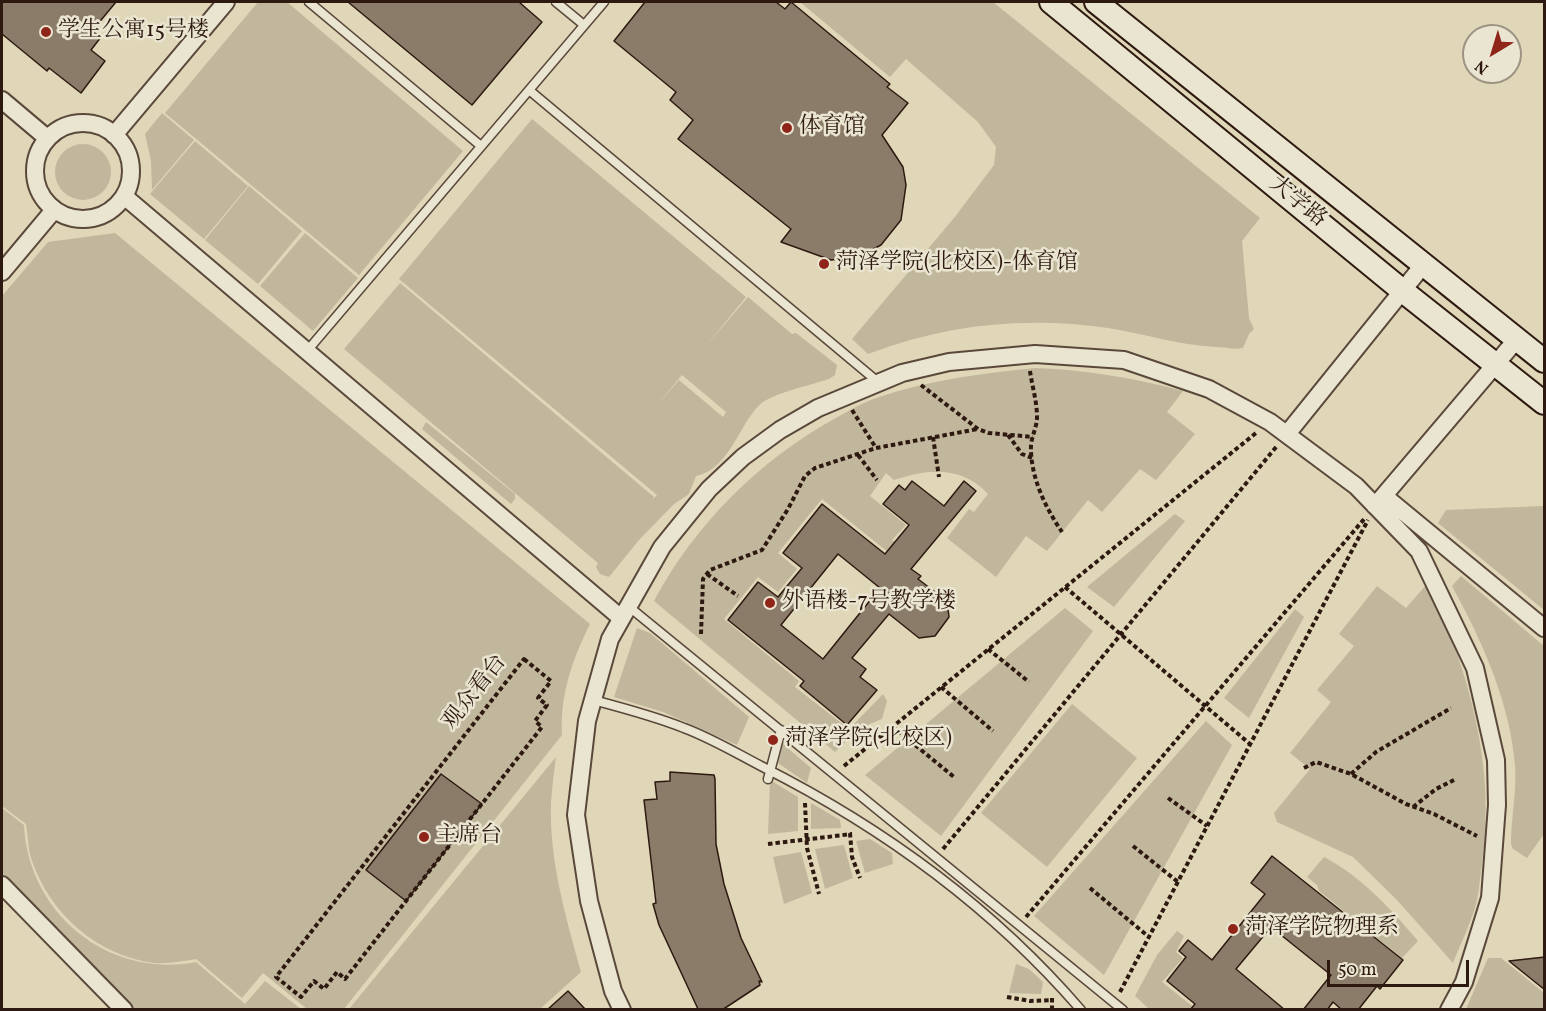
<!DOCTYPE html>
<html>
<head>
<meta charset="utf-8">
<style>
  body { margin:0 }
  #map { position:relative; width:1546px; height:1011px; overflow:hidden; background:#dfd7b8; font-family:Vollkorn,serif }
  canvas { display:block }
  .frame { position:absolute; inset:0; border:3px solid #2e1911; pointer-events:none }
  .north { position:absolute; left:1462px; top:24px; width:60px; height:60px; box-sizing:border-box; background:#eae5d1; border:2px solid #9f9384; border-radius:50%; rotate:218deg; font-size:16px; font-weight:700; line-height:24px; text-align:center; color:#2e1911 }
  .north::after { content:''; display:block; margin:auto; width:21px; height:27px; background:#8f2418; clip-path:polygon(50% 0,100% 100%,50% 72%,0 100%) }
  .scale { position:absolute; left:1327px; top:960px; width:142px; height:27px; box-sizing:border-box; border:3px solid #2e1911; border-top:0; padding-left:8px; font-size:18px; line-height:21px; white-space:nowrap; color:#2e1911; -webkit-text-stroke:4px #eae5d1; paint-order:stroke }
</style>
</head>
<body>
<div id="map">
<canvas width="1546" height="1011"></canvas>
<div class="frame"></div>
<div class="north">N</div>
<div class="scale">50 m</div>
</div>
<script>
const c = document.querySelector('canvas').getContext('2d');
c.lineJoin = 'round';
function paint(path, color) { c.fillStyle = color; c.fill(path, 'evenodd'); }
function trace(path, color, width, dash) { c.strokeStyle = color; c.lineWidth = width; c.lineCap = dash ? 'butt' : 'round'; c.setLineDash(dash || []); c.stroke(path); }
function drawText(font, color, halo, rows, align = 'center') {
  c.font = font + ' Vollkorn,"Noto Serif SC",serif'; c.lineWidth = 5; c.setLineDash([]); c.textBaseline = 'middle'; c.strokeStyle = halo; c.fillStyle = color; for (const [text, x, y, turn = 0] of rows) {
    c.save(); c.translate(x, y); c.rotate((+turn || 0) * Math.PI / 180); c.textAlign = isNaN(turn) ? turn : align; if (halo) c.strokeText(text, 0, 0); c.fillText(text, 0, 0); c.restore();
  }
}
const green = new Path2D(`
  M258,2H287L463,151L359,275L165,113Z
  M800,2H993L1260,218L1242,241L1249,318L1254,329L1249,334L1243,348C1233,350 1226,347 1216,347C1177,345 1146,334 1108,328C1025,316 946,324 868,354L852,339L954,218L994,165L996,147L978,122L906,59L890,77Z
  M162,113L194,140L152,190L151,161L145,134Z
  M532,119L746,297L705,347L748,297L792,334L796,333L837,365L835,375L829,379C811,385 778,392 763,402C741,418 731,469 696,476L689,494L674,504L639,540L609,577L600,574L596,567L598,563L344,349L400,283L654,497L652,500L657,495L399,279ZM682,375L726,412L723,417L679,380L656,406Z
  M195,141L248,186L204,239L150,194Z
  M55 172a28 28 0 1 1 56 0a28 28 0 1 1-56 0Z
  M249,186L302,231L258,284L205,240Z
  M115,233L590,624C572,660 560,695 562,735L344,1009H307L263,973L242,998L196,959C183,961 168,964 154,963C98,956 50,914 32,861C28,850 28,836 26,824L2,806V296L48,242Z
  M305,233L358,278L313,331L260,286Z
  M1036,368C1087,370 1134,378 1183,391L1167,412L1195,434L1156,480L1140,469L1102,512L1088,500L1047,551L1026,536L996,577L947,538L969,509L974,512L988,494C961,465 928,469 894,480L886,473L870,496L906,525L892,540L907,551L899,561L822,499L778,553L797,569L778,592L758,577L724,619L799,681L795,687L849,729L883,694L887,701L882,719L860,728L835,752L654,601C695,524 759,461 834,419C848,411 864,402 879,397C930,380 983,373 1036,368Z
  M426,422L515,494V499L511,504L422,429Z
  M1544,506V610L1438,523L1446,510Z
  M1175,514L1185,521L1114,607L1087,587Z
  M1461,576L1544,646V834L1527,858L1513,849L1511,844C1511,817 1517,792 1515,766C1510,702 1482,641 1452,586Z
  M1426,585H1430C1469,674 1496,765 1482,863C1480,878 1479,894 1475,908C1469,927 1460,945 1453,963L1397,900L1353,857L1277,822L1274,813L1310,769L1290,753L1331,702L1317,690L1354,646L1339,634L1377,586L1406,608Z
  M1065,608L1093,631L941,836L865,775Z
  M1295,609L1304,617L1249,718L1224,698Z
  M637,628L650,633L749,717L737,745L663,712L614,697Z
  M1072,704L1137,758L1047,867L981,813Z
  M1206,721L1232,745L1104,975L1034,916Z
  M783,744L811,768L807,783L778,763Z
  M556,757C554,772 552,787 551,803C549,860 566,918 581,972L540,1009H349Z
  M770,780L798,797V831L768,834Z
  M811,803L840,820L841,828L811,829Z
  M2,808L24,825C28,913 108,979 196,962L245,1004L265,981L301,1009H134L2,873Z
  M870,839L892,853L893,864L865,873L856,841Z
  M844,845L853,878L825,889L815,849Z
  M801,852L812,893L784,904L773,857Z
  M1324,857C1362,877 1390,908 1418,941L1402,958L1319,891L1317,885L1307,877Z
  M1177,931L1184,936L1176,952L1183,958L1162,982L1196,1009H1149L1135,996L1157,955Z
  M1488,958H1501L1544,993V1009H1466Z
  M1016,964L1029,969L1043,982L1041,994L1009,993Z`);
const building = new Path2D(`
  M2,2H116L92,31L101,37L91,50L105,61L81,93L49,68L47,71L2,34Z
  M348,2H519L542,22L472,105Z
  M645,2H776L785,9L791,2L890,84L887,87L908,103L882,135L903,167L906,185L901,220L881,245L858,257L831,260L781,242L791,229L678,139L693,120L670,100L676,92L614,41Z
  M912,481L944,506L964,481L976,491L911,569L921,576L918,579L947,601L949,617L935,636L919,638L889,614L852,658L866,669L860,677L877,690L847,725L800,686L804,681L728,620L758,582L778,597L802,568L783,553L822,504L885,554L909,525L883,504L899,485L905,490ZM838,554L880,588L823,659L781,625Z
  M670,772L714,775L715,779L716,844L724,884L741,938L762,982L759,981L760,985L722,1010L698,1009L659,925L653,904L656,903L644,800L657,799L655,782L670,781Z
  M441,774L482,804L406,901L366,870Z
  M1272,856L1403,960L1380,989L1377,986L1358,1010H1342L1333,1002L1327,1010H1303L1331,975L1271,927L1236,969L1285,1010H1190L1195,1004L1167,981L1186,957L1179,951L1188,940L1212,960L1265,894L1251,883Z
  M1545,957V990L1509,961Z
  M568,991L586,1010H547Z`);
const path = new Path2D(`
  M1030,371C1032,386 1037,401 1037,417C1037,427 1032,435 1031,445C1030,476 1045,507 1062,532
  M921,385L978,429L989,433L1033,437
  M852,410L876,448L978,429
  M1008,435L1022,454L1032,458
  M933,437L939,477
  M858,455L877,480
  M707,574L738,596
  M1065,587L1250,744
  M701,634L703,579L710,570L762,550L788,509L805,476L815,468L876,448
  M988,649L1029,682
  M524,659L551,681L538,698L547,705L535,721L542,727L345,979L337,972L324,989L314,981L301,997L276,977Z
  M941,687L993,731
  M892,726L954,777
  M844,766L1256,433
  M1304,768L1316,762L1351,774L1406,804L1434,814L1477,836
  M1351,774L1376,752L1451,708
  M1168,798L1207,826
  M805,803L807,848L819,894
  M1413,807L1436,789L1454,780
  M850,833L852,857L860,878
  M768,844L852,834
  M1133,846L1178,882
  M943,849L1277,446
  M1090,888L1149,937
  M1026,917L1365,518
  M1120,992L1368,520
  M1007,997L1030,1001L1054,1000
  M1052,998V1010`);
const service = new Path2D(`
  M309,2L481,146
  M556,2L584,25
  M529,90L878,382
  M307,351L604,2
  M628,606L1123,1010
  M593,700C623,708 654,716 684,728C711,738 736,753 761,766C882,827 992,907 1081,1010
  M768,779L781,730`);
const minor = new Path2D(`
  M2,100L47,138
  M35 171a48 48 0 1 1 96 0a48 48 0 1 1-96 0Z
  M114,135L226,2
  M124,196L621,618
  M2,272L54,210
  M1287,434L1424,264
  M1384,496L1544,628
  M1375,506L1517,339
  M2,885L124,1010
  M622,1010L613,991L589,901L576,815L587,721L610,639L662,547L709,489L743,457L780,430L818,408L902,373L949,362L1035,354L1124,360L1209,389L1270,422L1356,486L1419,551L1475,668L1496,760L1497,805L1490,898L1464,982L1449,1010`);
const secondary = new Path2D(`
  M1051,2L1404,292L1544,403
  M1096,2L1544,361`);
const markers = [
  [46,32,6,"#8f2418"],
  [787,128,6,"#8f2418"],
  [824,264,6,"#8f2418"],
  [770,603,6,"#8f2418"],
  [773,740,6,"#8f2418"],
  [424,837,6,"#8f2418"],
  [1233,929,6,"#8f2418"]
];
const poiNames = [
  ["学生公寓15号楼",58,32],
  ["体育馆",799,128],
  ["菏泽学院(北校区)-体育馆",836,264],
  ["外语楼-7号教学楼",782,603],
  ["菏泽学院(北校区)",785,740],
  ["主席台",436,837],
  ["菏泽学院物理系",1245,929]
];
const streetNames = [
  ["大学路",1297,203,39],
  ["观众看台",476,693,-52]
];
paint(green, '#c1b79c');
paint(building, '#8a7c68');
trace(building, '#2e1911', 1.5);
trace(service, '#5a483b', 11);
trace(minor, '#5a483b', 20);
trace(secondary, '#2e1911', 26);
trace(path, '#2e1911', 4, [4.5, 3]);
trace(service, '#eae5d1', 8);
trace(minor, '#eae5d1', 16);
trace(secondary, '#eae5d1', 22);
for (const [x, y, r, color] of markers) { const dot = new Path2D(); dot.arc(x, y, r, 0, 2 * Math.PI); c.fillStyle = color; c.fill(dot); trace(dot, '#eae5d1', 2); }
drawText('22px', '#2e1911', '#eae5d1', poiNames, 'left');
drawText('22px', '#2e1911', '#eae5d1', streetNames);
</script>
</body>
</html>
